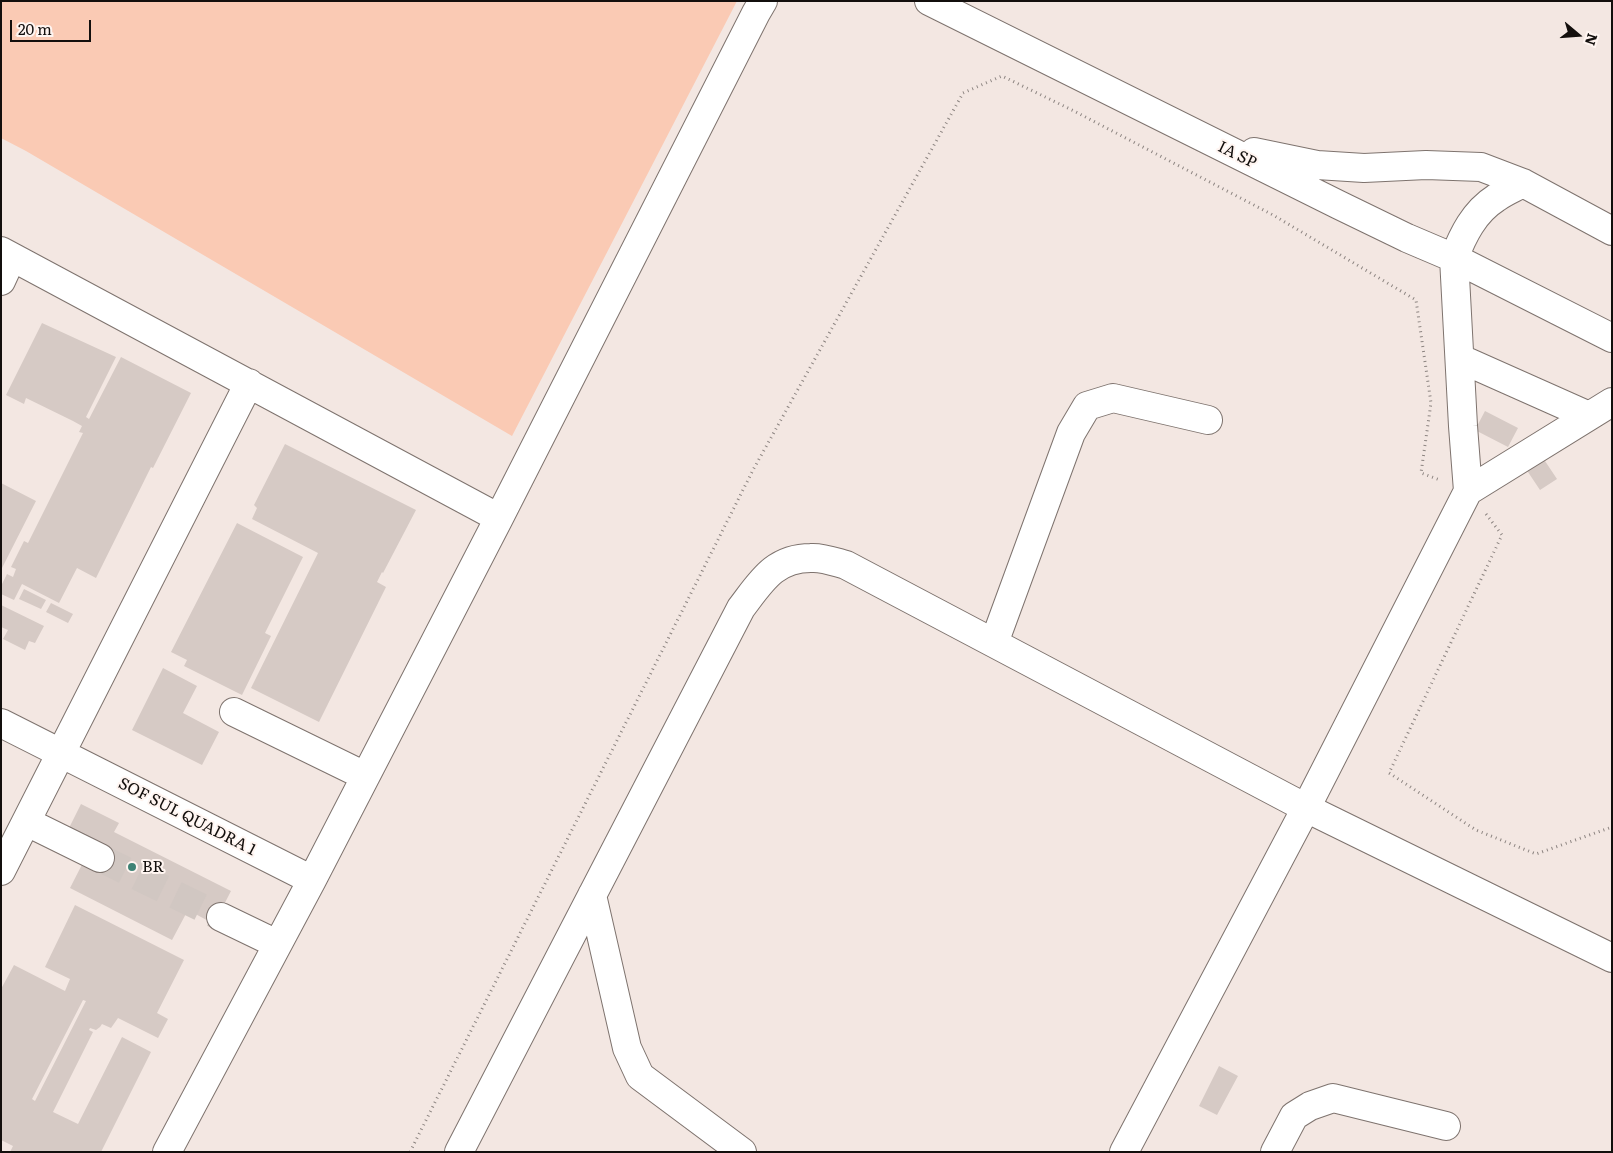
<!DOCTYPE html>
<html>
<head>
<meta charset="utf-8">
<style>
  body { margin:0 }
  #map { position:relative; width:1613px; height:1153px; overflow:hidden; background:#f3e7e2; font-family:Literata,serif }
  canvas { display:block }
  .frame { position:absolute; inset:0; border:2px solid #130f0d; pointer-events:none }
  .north { position:absolute; left:1553px; top:10px; width:50px; height:50px; -webkit-text-stroke:4px #fff5f1; paint-order:stroke; rotate:108deg; font-size:14px; font-weight:700; line-height:20px; text-align:center; color:#130f0d }
  .north::after { content:''; display:block; margin:auto; width:18px; height:22px; background:#130f0d; clip-path:polygon(50% 0,100% 100%,50% 72%,0 100%) }
  .scale { position:absolute; left:10px; top:20px; width:81px; height:22px; box-sizing:border-box; border:2px solid #130f0d; border-top:0; padding-left:6px; font-size:15px; line-height:18px; white-space:nowrap; color:#130f0d; -webkit-text-stroke:4px #fff5f1; paint-order:stroke }
</style>
</head>
<body>
<div id="map">
<canvas width="1613" height="1153"></canvas>
<div class="frame"></div>
<div class="north">N</div>
<div class="scale">20 m</div>
</div>
<script>
const c = document.querySelector('canvas').getContext('2d');
c.lineJoin = 'round';
function paint(path, color) { c.fillStyle = color; c.fill(path, 'evenodd'); }
function trace(path, color, width, dash) { c.strokeStyle = color; c.lineWidth = width; c.lineCap = dash ? 'butt' : 'round'; c.setLineDash(dash || []); c.stroke(path); }
function drawText(font, color, halo, rows, align = 'center') {
  c.font = font + ' Literata,serif'; c.lineWidth = 4; c.setLineDash([]); c.textBaseline = 'middle'; c.strokeStyle = halo; c.fillStyle = color; for (const [text, x, y, turn = 0] of rows) {
    c.save(); c.translate(x, y); c.rotate((+turn || 0) * Math.PI / 180); c.textAlign = isNaN(turn) ? turn : align; if (halo) c.strokeText(text, 0, 0); c.fillText(text, 0, 0); c.restore();
  }
}
const green = new Path2D(`
  M1,1H737L512,436L26,151L1,138Z`);
const building = new Path2D(`
  M42,323L116,357L86,417L89,419L121,357L191,393L153,468L151,467L96,578L77,568L59,603L22,584L14,600L1,594V586L7,574L13,577L16,569L11,567L24,541L28,543L83,433L79,432L82,426L73,421L26,398L24,404L6,395Z
  M1485,411L1518,428L1508,447L1475,430Z
  M285,444L416,510L383,573L382,572L377,582L386,587L319,722L251,688L318,553L252,519L257,508L254,505Z
  M1543,458L1557,479L1540,490L1526,469Z
  M1,483L36,501L1,570Z
  M237,523L303,557L265,633L271,636L242,695L184,666L187,660L171,652Z
  M24,589L46,600L41,609L19,599Z
  M51,603L73,614L68,623L46,612Z
  M1,605L44,626L35,643L29,641L25,650L3,639L8,630L1,627Z
  M163,668L197,686L183,713L219,732L202,765L132,730Z
  M81,804L119,823L114,832L231,891L214,924L188,910L172,940L70,888L91,847L66,834Z
  M75,905L184,960L157,1013L168,1019L158,1038L118,1018L111,1028L102,1024L100,1027L96,1030L90,1028L89,1030L93,1032L53,1112L78,1124L122,1037L151,1052L101,1152H10L13,1146L1,1140V989L14,965L65,991L70,979L45,967ZM83,1000L86,1001L35,1101L32,1099Z
  M1219,1066L1238,1076L1217,1115L1199,1106Z`);
const minorTunnel = new Path2D(`
  M100,858L221,917`);
const path = new Path2D(`
  M1486,514L1502,535L1389,773L1476,830L1536,854L1612,827
  M410,1152L753,470L963,93L1002,76L1074,111L1273,215L1416,300L1431,403L1421,473L1440,480`);
const minor = new Path2D(`
  M929,1L1339,205L1407,238L1454,258L1612,338
  M1254,152L1317,165L1364,168L1426,165L1481,167L1523,183L1612,231
  M1,251L499,518
  M1,281L12,257
  M1461,359L1589,416
  M1468,491L1463,426L1454,258C1463,235 1474,212 1496,198C1504,192 1514,188 1523,183
  M994,643L1071,433L1087,406L1113,398L1208,420
  M234,712L365,776
  M1,723L312,880
  M27,822L100,858
  M1,871L249,383
  M592,895L627,1048L640,1076L742,1152
  M221,917L277,944
  M167,1152L312,880L499,518L756,13L763,1
  M459,1152L741,608C761,582 774,558 811,558C822,557 835,562 846,565L1306,808L1612,958
  M1124,1152L1306,808L1468,491L1612,402
  M1275,1152L1294,1116L1310,1106L1333,1098L1446,1126`);
const markers = [
  [132,867,5,"#3e8275"]
];
const streetNames = [
  ["IA SP",1237,155,26],
  ["SOF SUL QUADRA 1",187,817,27]
];
const poiNames = [
  ["BR",142,867]
];
paint(green, '#facab4');
paint(building, '#d6cac5');
trace(minorTunnel, '#d1c7c2', 28, [28, 14]);
trace(minor, '#7e736e', 30);
trace(path, '#8c8480', 3, [1, 4]);
trace(minor, '#fff', 28);
for (const [x, y, r, color] of markers) { const dot = new Path2D(); dot.arc(x, y, r, 0, 2 * Math.PI); c.fillStyle = color; c.fill(dot); trace(dot, '#fff5f1', 2); }
drawText('16px', '#130f0d', '#fff5f1', streetNames);
drawText('16px', '#130f0d', '#fff5f1', poiNames, 'left');
</script>
</body>
</html>
